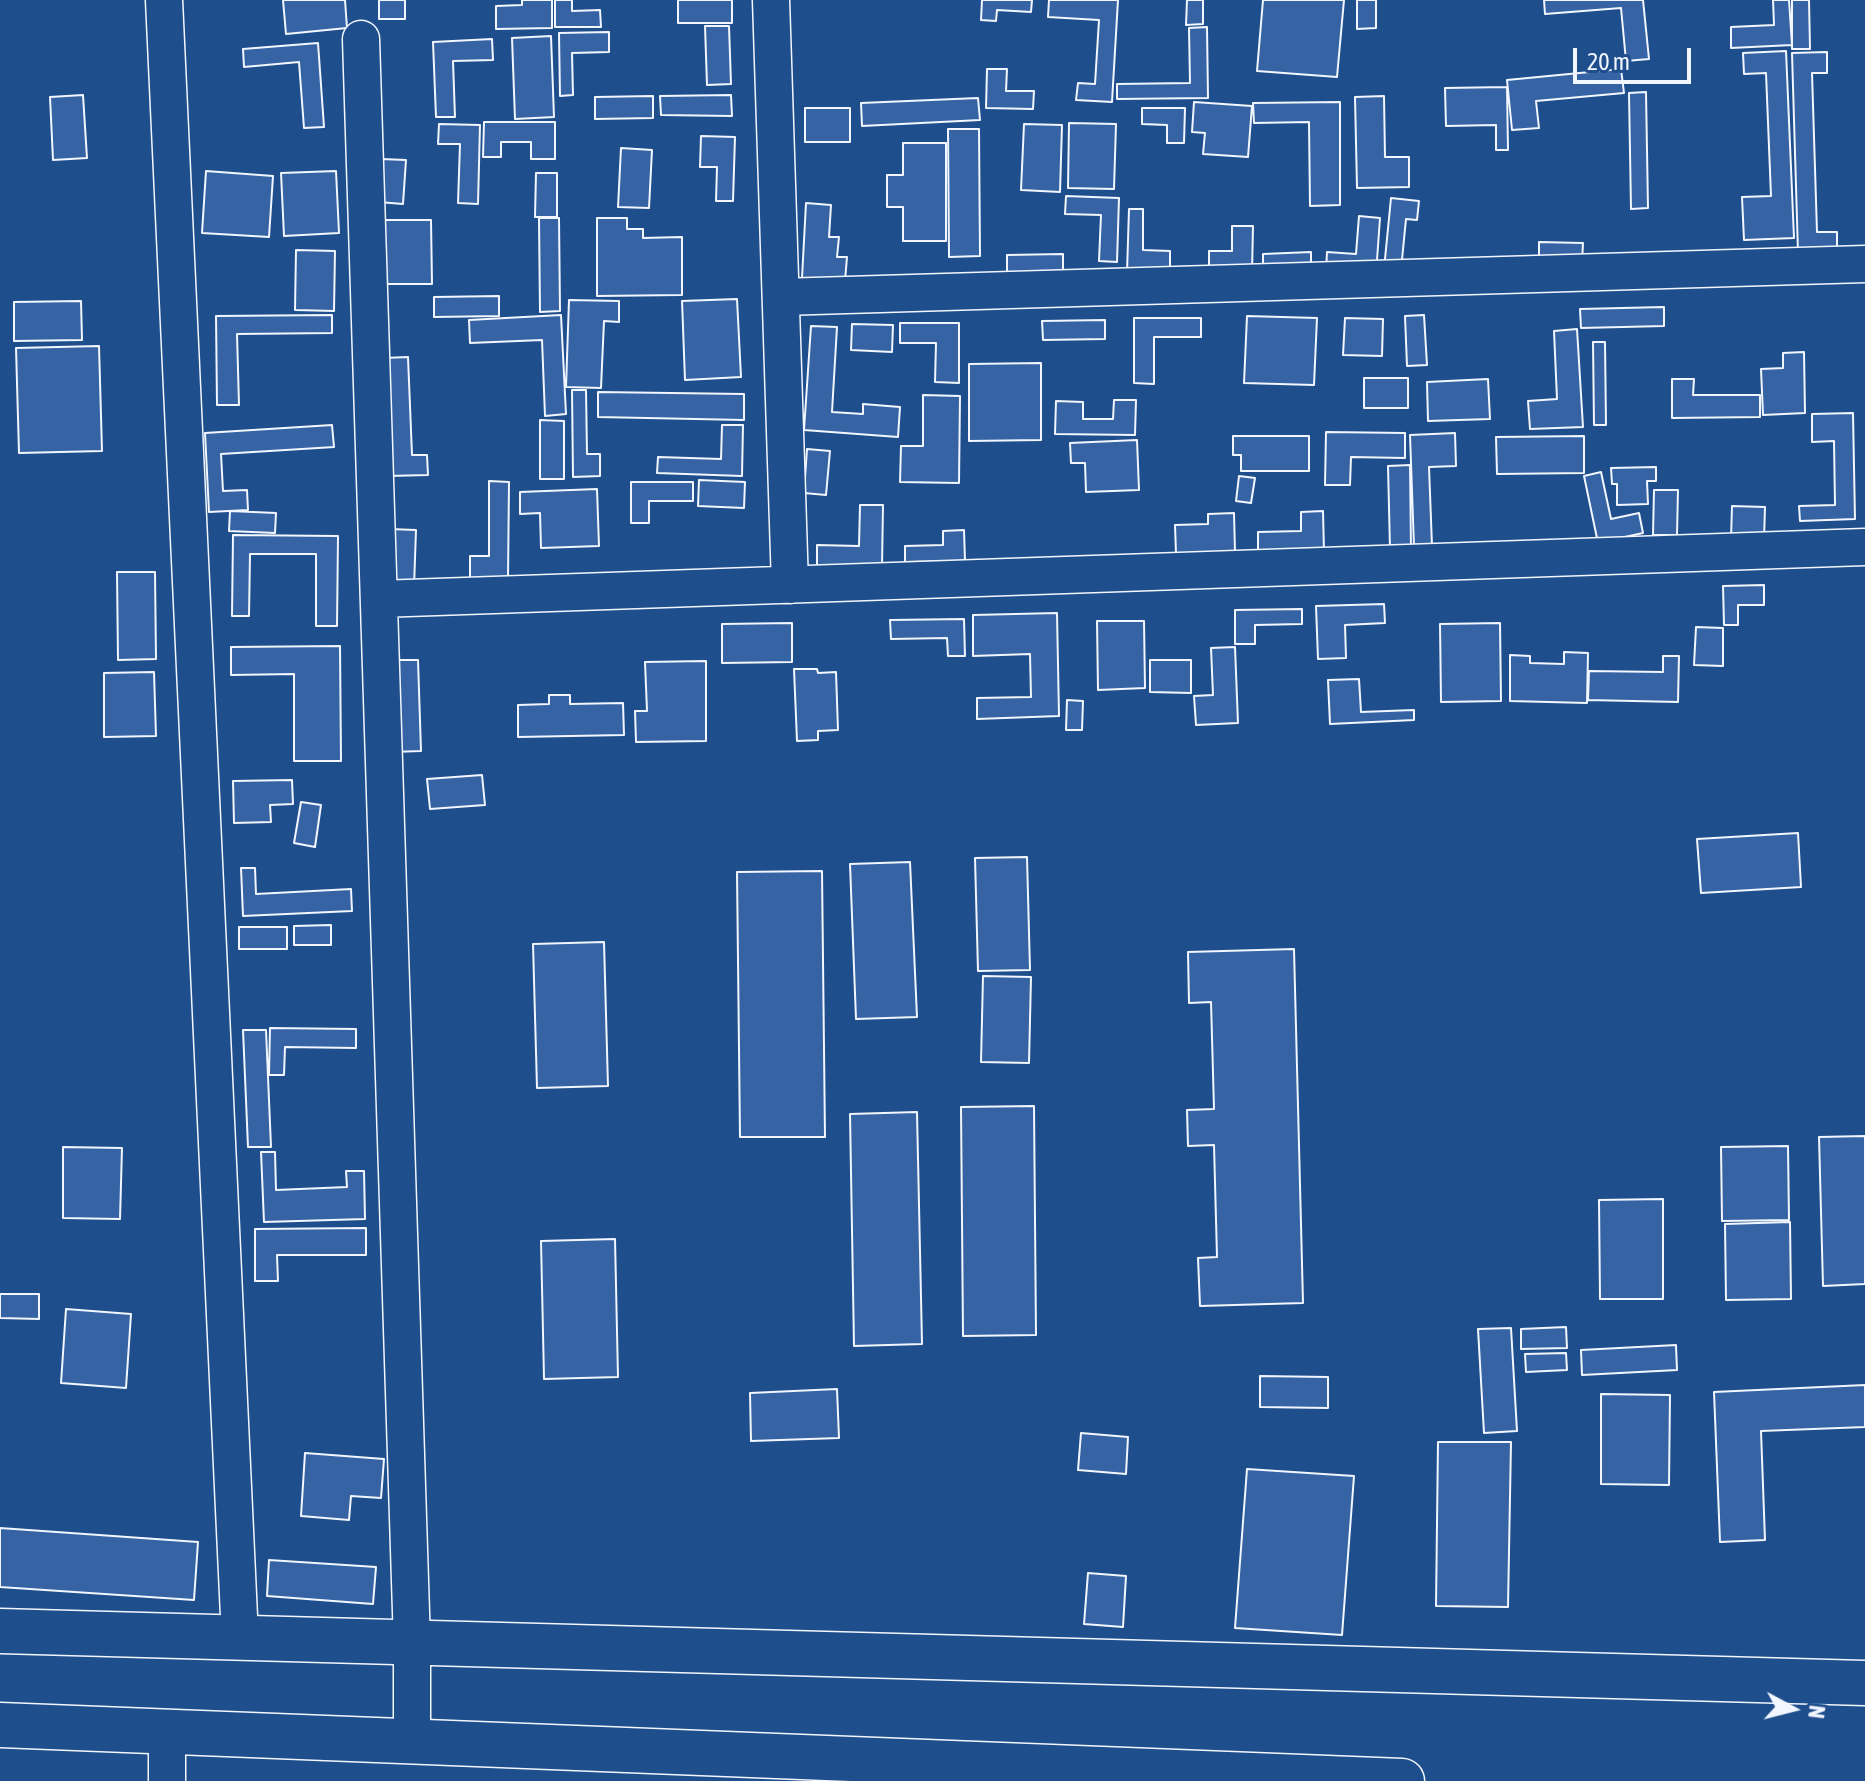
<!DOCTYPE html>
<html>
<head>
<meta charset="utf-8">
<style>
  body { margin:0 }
  #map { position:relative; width:1865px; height:1781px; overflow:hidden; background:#1f4e8c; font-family:"Asap Condensed",sans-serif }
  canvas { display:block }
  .north { position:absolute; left:1753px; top:1669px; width:80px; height:80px; -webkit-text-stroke:6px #1f4e8c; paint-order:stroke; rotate:97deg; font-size:22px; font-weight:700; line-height:32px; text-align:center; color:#f2f6ff }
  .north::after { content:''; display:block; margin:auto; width:28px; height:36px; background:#f2f6ff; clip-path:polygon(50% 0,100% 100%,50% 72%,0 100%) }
  .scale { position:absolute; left:1573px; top:48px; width:118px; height:36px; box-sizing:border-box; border:4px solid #f2f6ff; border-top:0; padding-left:10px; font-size:24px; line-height:28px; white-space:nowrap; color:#f2f6ff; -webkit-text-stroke:6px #1f4e8c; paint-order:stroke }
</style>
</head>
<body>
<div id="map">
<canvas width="1865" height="1781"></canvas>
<div class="north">N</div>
<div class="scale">20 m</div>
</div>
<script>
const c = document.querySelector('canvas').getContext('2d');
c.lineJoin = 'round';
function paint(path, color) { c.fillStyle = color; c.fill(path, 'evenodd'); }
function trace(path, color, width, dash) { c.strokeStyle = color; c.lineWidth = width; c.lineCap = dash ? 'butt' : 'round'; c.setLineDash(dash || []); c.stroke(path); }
const building = new Path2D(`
  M283,0H345L347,28L286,34Z
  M379,0H405V19H379Z
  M522,0H552V28L496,29V6L522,5Z
  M555,0H572V11L600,10L601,27H555Z
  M678,0H732V23H678Z
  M982,0H1032L1031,12L997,10L996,21L981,20Z
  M1049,0H1118L1112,102L1076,100L1078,83L1095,84L1099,20L1048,17Z
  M1187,0H1203V24L1186,25Z
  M1263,0H1344L1337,77L1257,71Z
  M1357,0H1376V28L1357,29Z
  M1544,0H1643L1649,59L1626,61L1621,8L1545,14Z
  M1773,0H1789L1792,45L1731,48V27L1774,25Z
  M1792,0H1809L1810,49H1792Z
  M705,26H729L731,84L707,85Z
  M1207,27L1208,98L1117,99V84L1190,83L1189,28Z
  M609,32V52L572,53L573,95L560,96L559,33Z
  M551,36L554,117L515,119L512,38Z
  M492,39L493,60L453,61L455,117H436L433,42Z
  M318,43L324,127L304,128L299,62L244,67L243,49Z
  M1786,51L1794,238L1744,240L1742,197L1771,196L1766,73L1744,74L1743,53Z
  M1827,52V73H1812L1817,232H1837V252L1798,253L1792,53Z
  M987,69H1007L1006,91H1034L1033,109L986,108Z
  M1621,69L1624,93L1536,101L1539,128L1512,130L1507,80Z
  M1507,87L1508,150H1496V125L1446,126L1445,88Z
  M1646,92L1648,208L1631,209L1629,93Z
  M83,95L87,158L53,160L50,97Z
  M731,95L732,116L661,115L660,96Z
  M653,96V118L595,119V97Z
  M1384,96L1385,157H1409V187L1357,188L1355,97Z
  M978,98L980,120L862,126L861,103Z
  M1194,102L1252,106L1248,157L1203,154L1205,133L1192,132Z
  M1340,102V205L1310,206L1309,122L1254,123L1253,103Z
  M805,108H850V142H805Z
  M1142,108H1185L1184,143H1167V125L1142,124Z
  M484,122H555V159H531V142H501V157H483Z
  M1069,123L1116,124L1114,189L1068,188Z
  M439,124L480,125L478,204L458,203L460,144H438Z
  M1024,124L1062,125L1060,192L1021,190Z
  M948,129H979L980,256L949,257Z
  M701,136L735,137L733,201H716L717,167H700Z
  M903,143H946V241H903V207H887V175H903Z
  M621,148L652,150L649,208L618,207Z
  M381,159L406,160L403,204L378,202Z
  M206,171L273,176L269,237L202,233Z
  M336,171L339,233L284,236L281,173Z
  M536,173H557V217H535Z
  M1066,196L1119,198L1117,262L1099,261L1101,215L1065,214Z
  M1391,198L1419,201L1417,220L1406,219L1401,270L1384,269Z
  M806,203L831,205L829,237H839L837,257H847L845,281L802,278Z
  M1129,209H1143V250L1170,251V273L1127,272Z
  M1359,216L1380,218L1376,274L1326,271L1327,252L1356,254Z
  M539,218H559L560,311L540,312Z
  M597,218H627V229H643V238L682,237V295L597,296Z
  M376,220H431L432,284H377Z
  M1232,226H1253L1252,273L1209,272V251H1232Z
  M1539,242L1583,243L1582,263H1539Z
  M296,250L335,251L334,311L295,310Z
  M1311,252V270L1263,272V254Z
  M1063,254V273H1007V255Z
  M499,296V316L434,317V297Z
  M737,299L741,377L685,380L682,301Z
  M569,300L619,301V322L604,321L601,388L566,387Z
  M81,301L82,340L14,341V302Z
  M1664,307V326L1581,328L1580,309Z
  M332,315V333L237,334L239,405H217L216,316Z
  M561,315L566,414L545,416L542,340L470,343L469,320Z
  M1424,315L1427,365L1407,366L1405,316Z
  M1247,316L1317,318L1314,385L1244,383Z
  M1134,318H1201V337H1154V384L1134,383Z
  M1345,318L1383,319L1382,356L1343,355Z
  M1105,320V339L1043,340L1042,321Z
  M900,323H959V383L935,382L936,343H900Z
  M852,324L893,325L892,352L851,350Z
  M811,326L837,327L832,412L863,414V404L900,407L898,437L804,430Z
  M1577,329L1583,427L1530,429L1528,401L1557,399L1554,331Z
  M1593,342H1605L1606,425H1594Z
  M99,346L102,451L19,453L16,348Z
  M1804,352L1805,413L1763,415L1761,369L1783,368V353Z
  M408,357L412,455H427L428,475L388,476L384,358Z
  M1041,363V440L969,441V364Z
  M1364,378H1408V408H1364Z
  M1488,379L1490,419L1428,421L1427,382Z
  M1672,379H1694L1693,395H1760V417L1672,418Z
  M572,390H586L587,454H600V476L573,477Z
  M598,392L744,394V420L598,417Z
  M923,395L960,396L959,483L900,482L901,446H923Z
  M1114,400H1136L1135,435L1055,434L1056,401L1083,402V419H1113Z
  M1853,413L1855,519L1800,521L1799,506L1835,505L1834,441L1812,442V414Z
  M540,420L564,421V479H540Z
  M332,425L334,447L221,454L223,491L247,490L248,510L209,512L205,433Z
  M722,425H743L742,476L657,473L658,457L721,459Z
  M1326,432L1405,433V458L1351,457L1350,485H1325Z
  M1455,433L1456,466L1429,467L1432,546L1414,547L1410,435Z
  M1233,436H1309V471H1241V455H1233Z
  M1584,436V473L1497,474L1496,437Z
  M1137,440L1139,490L1086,492L1085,463H1071L1070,443Z
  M807,449L830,451L826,495L804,493Z
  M1410,465L1411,549H1390L1388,466Z
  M1656,467V481H1647L1648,504L1617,505V484H1612L1611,468Z
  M1601,472L1611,519L1639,513L1643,533L1598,543L1584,476Z
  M1239,476L1255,478L1251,503L1236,501Z
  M699,480L745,482L744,508L698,506Z
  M489,481L509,482L508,579L470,578V556H489Z
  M631,482H693V501H649V523H631Z
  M597,489L599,546L541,548L540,513L520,514V492Z
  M1654,490H1678L1677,535H1653Z
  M860,505H883L882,567L817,566V545L859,546Z
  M1732,506L1765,507L1764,540L1731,539Z
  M230,511L276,513L275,533L229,531Z
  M1323,511L1324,552L1258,553V532L1301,531V512Z
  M1234,513L1235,552L1176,554L1175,525L1208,524V514Z
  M389,529L416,530L414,587L388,586Z
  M964,530L965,561L905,562V546L943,545V531Z
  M233,535L338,536L337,626H316V554H250L249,616H232Z
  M117,572H155L156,659L118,660Z
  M1764,585V605H1738V625H1724L1723,586Z
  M1384,604L1385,623L1345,625L1346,658L1318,659L1316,606Z
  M1302,609V624L1255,625V644H1235V610Z
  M1057,613L1059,716L977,719V698L1031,697L1030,654L973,656V615Z
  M964,619L965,656H948L947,638L891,639L890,620Z
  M1097,621H1144L1145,688L1098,690Z
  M792,623V662L722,663V624Z
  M1500,623L1501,701L1441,702L1440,624Z
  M1696,627L1723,628V666L1694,665Z
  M340,646L341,761H294V674L231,675V647Z
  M1235,647L1238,723L1196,725L1194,696L1213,695L1211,648Z
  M1564,652L1588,653L1587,703L1510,701V655L1530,656V663L1564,664Z
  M1663,656H1679L1678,702L1588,700L1589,671L1663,672Z
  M389,660H418L421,751L392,752Z
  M1150,660H1191V693L1150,692Z
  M706,661V741L636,742L635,711H647L645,662Z
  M794,669H817L818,673L836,672L838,730L818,731V740L797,741Z
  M154,672L156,736L104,737V673Z
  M1359,679L1361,712L1414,710V720L1330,724L1328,680Z
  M549,695H570V704L623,703L624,735L518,737V705L549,704Z
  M1067,700L1083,701L1082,730H1066Z
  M482,775L485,805L430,809L427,779Z
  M292,780L293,804L270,805L271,822L234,823L233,781Z
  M301,802L321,805L315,847L294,843Z
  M1798,833L1801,887L1701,893L1697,839Z
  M1027,857L1030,970L978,971L975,858Z
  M910,862L917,1017L856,1019L850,864Z
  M241,868H255L256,894L351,889L352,911L243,916Z
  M822,871L825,1137H740L737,872Z
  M331,925V945H294V926Z
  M239,927H287V949H239Z
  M604,942L608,1086L537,1088L533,944Z
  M1294,949L1303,1303L1200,1306L1198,1258L1217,1257L1214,1145L1188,1146L1187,1110L1214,1109L1211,1002L1189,1003L1188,952Z
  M983,976L1031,977L1029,1063L981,1062Z
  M270,1028L356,1029V1048L285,1047L284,1075H269Z
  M243,1030H266L271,1147H248Z
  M1034,1106L1036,1335L963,1336L961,1107Z
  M917,1112L922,1344L854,1346L850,1114Z
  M1865,1136V1284L1823,1286L1819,1137Z
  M1788,1146L1789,1220L1722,1221L1721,1147Z
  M63,1147L122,1148L120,1219L63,1218Z
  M261,1152H275L276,1190L347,1187L346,1171H364L365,1219L264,1222Z
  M1663,1199V1299H1600L1599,1200Z
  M1790,1222L1791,1299L1726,1300L1725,1224Z
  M366,1228V1255H277L278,1281H255V1229Z
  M615,1239L618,1377L544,1379L541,1241Z
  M0,1294H39V1319L0,1318Z
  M66,1309L131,1314L126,1388L61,1383Z
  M1566,1327L1567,1348L1521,1349V1329Z
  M1511,1328L1517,1431L1484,1433L1478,1329Z
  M1676,1345L1677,1370L1582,1375L1581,1350Z
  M1566,1353L1567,1370L1526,1372L1525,1354Z
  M1260,1376L1328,1377V1408L1260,1407Z
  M1865,1385V1427L1761,1431L1765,1540L1720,1542L1714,1392Z
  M837,1389L839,1438L751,1441L750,1393Z
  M1601,1394L1670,1395L1669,1485L1601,1484Z
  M1081,1433L1128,1437L1126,1474L1078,1470Z
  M1438,1442H1511L1508,1607L1436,1606Z
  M305,1453L384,1459L381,1498L351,1496L349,1520L301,1516Z
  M1247,1469L1354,1476L1342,1635L1235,1628Z
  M0,1528L198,1542L194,1600L0,1587Z
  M269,1560L376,1567L373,1604L267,1596Z
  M1088,1573L1126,1576L1123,1627L1084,1624Z`);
const street = new Path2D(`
  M164,0L240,1638
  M771,0L790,585
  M361,39L412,1643V1742
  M781,297L1865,264
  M379,599L1865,547
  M167,1731V1781`);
const primary = new Path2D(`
  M0,1631L1865,1683
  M0,1725L1402,1781`);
paint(building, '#3563a3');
trace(building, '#f2f6ff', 2);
trace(street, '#f2f6ff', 39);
trace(primary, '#f2f6ff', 47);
trace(street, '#1f4e8c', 36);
trace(primary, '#1f4e8c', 44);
</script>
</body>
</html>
